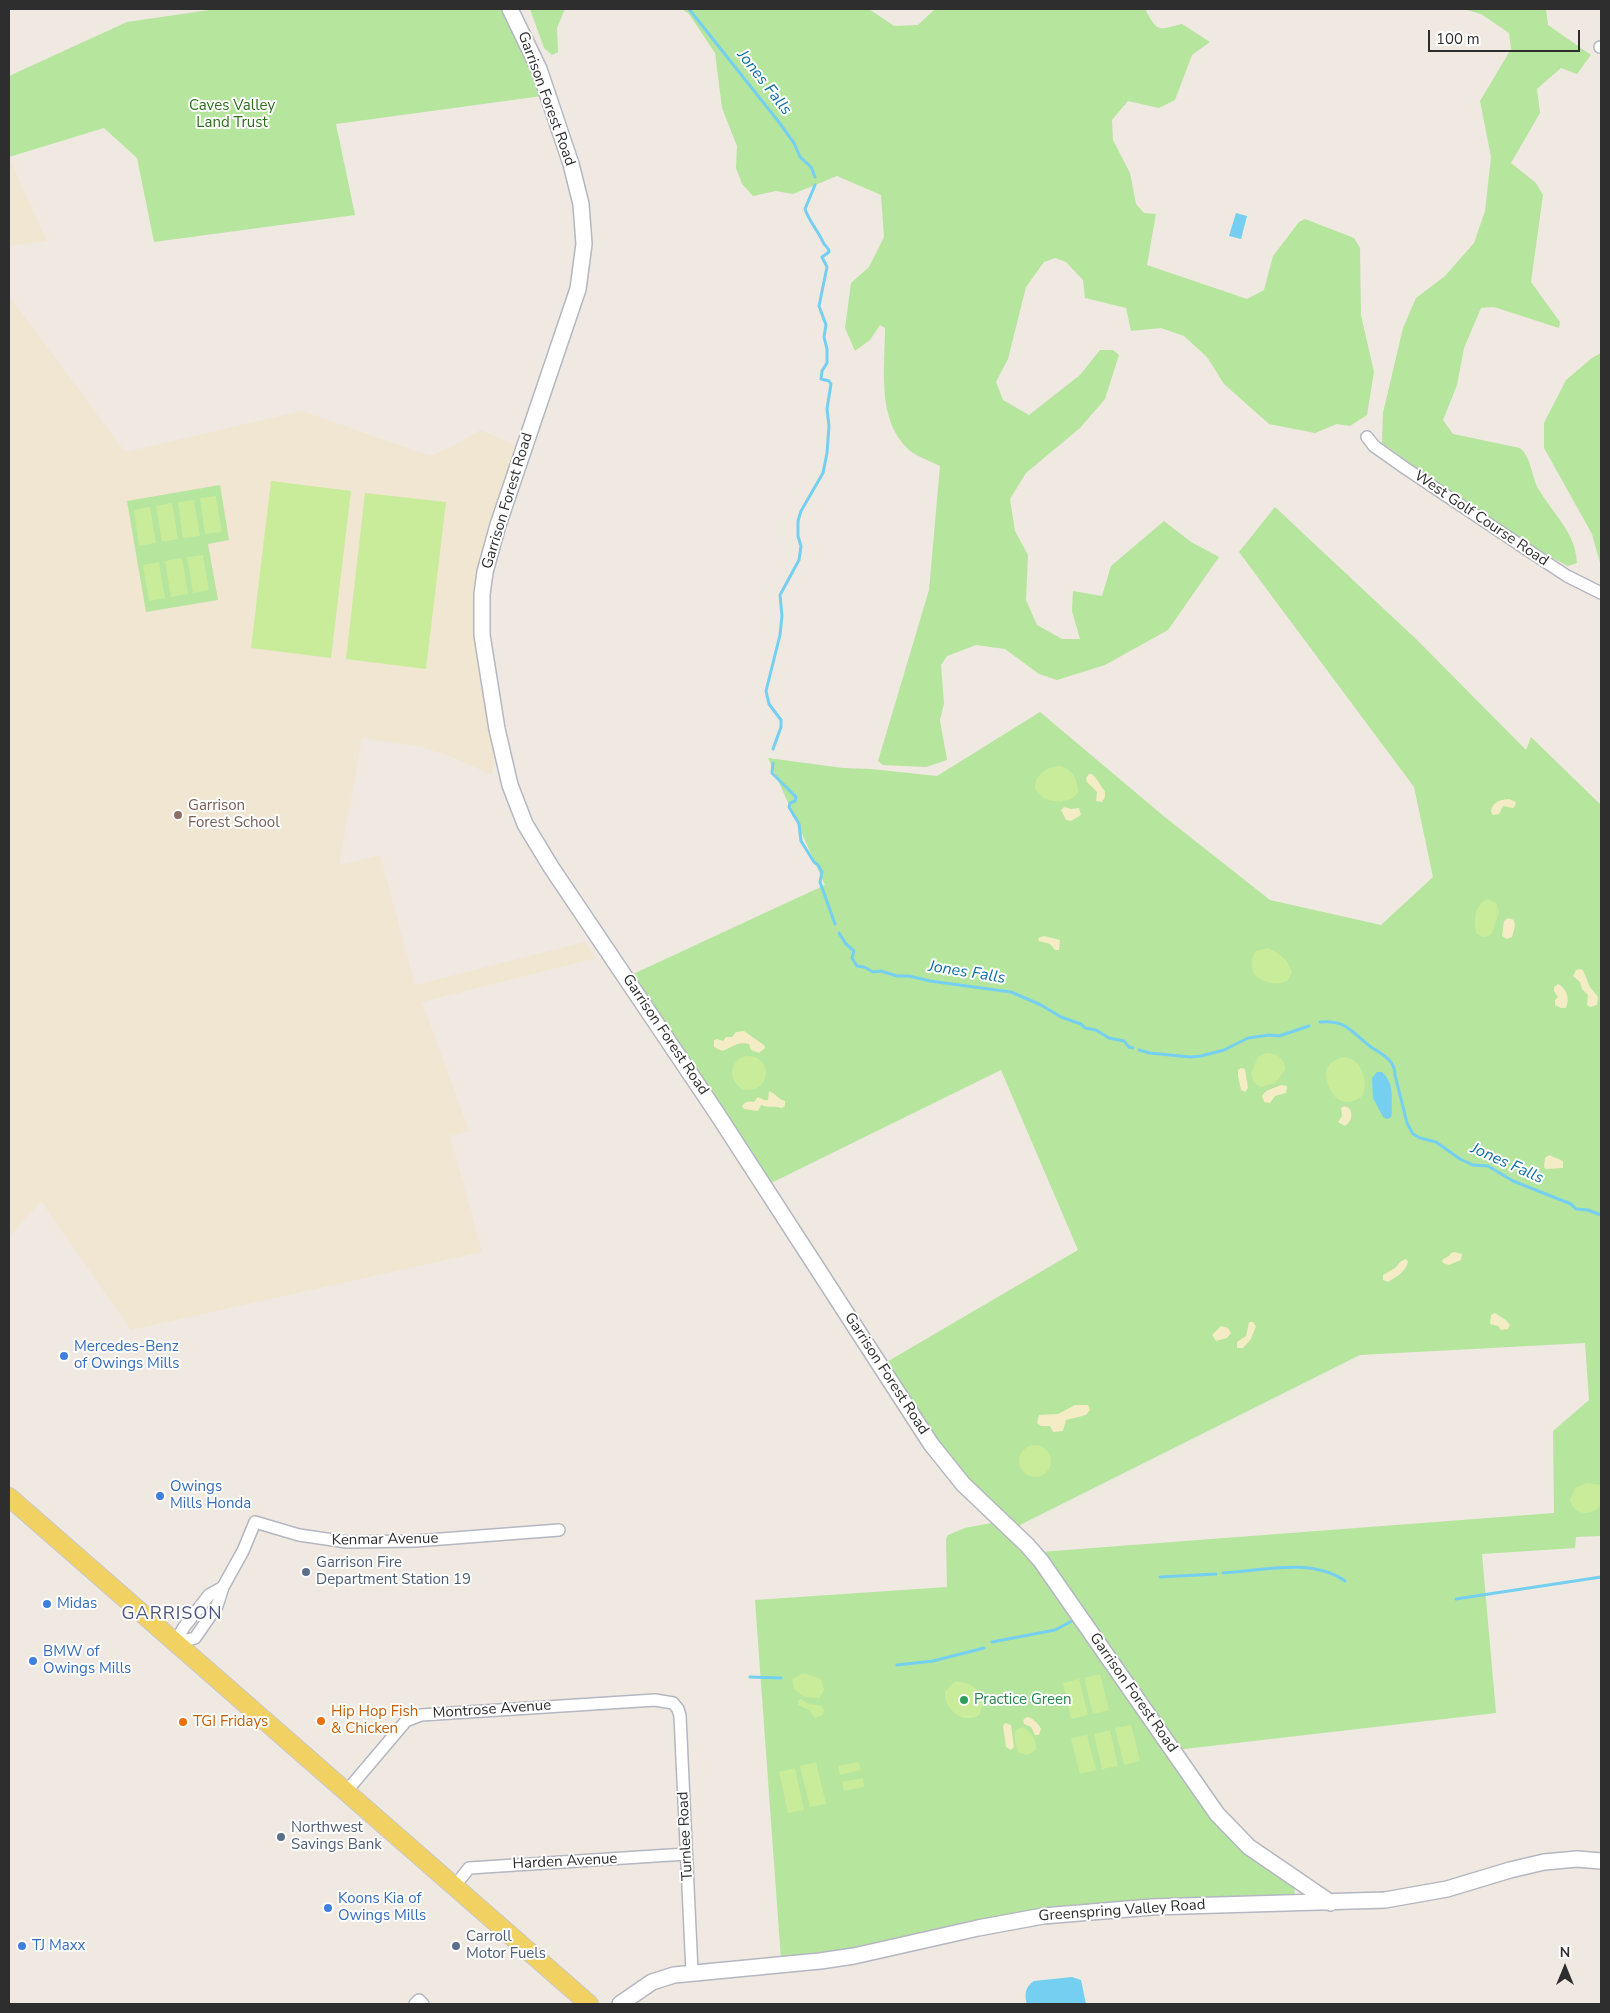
<!DOCTYPE html>
<html>
<head>
<meta charset="utf-8">
<style>
  body { margin:0 }
  #map { position:relative; width:1610px; height:2013px; overflow:hidden; background:#efe9e1; font-family:"Nunito Sans",sans-serif }
  canvas { display:block }
  .frame { position:absolute; inset:0; border:10px solid #2e2e2e; pointer-events:none }
  .north { position:absolute; left:1540px; top:1943px; width:50px; height:50px; -webkit-text-stroke:4px #fff; paint-order:stroke; rotate:0deg; font-size:14px; font-weight:700; line-height:20px; text-align:center; color:#2e2e2e }
  .north::after { content:''; display:block; margin:auto; width:18px; height:22px; background:#2e2e2e; clip-path:polygon(50% 0,100% 100%,50% 72%,0 100%) }
  .scale { position:absolute; left:1428px; top:30px; width:152px; height:22px; box-sizing:border-box; border:2px solid #2e2e2e; border-top:0; padding-left:6px; font-size:15px; line-height:18px; white-space:nowrap; color:#2e2e2e; -webkit-text-stroke:4px #fff; paint-order:stroke }
</style>
</head>
<body>
<div id="map">
<canvas width="1610" height="2013"></canvas>
<div class="frame"></div>
<div class="north">N</div>
<div class="scale">100 m</div>
</div>
<script>
const c = document.querySelector('canvas').getContext('2d');
c.lineJoin = 'round';
function paint(path, color) { c.fillStyle = color; c.fill(path, 'evenodd'); }
function trace(path, color, width, dash) { c.strokeStyle = color; c.lineWidth = width; c.lineCap = dash ? 'butt' : 'round'; c.setLineDash(dash || []); c.stroke(path); }
function drawText(font, color, halo, rows, align = 'center') {
  c.font = font + ' "Nunito Sans",sans-serif'; c.lineWidth = 4; c.setLineDash([]); c.textBaseline = 'middle'; c.strokeStyle = halo; c.fillStyle = color; for (const [text, x, y, turn = 0] of rows) {
    c.save(); c.translate(x, y); c.rotate((+turn || 0) * Math.PI / 180); c.textAlign = isNaN(turn) ? turn : align; if (halo) c.strokeText(text, 0, 0); c.fillText(text, 0, 0); c.restore();
  }
}
const education = new Path2D(`
  M9,158L47,241L9,246Z
  M9,296L125,452L302,411L430,456L451,447L480,430L518,446L485,549L495,746L492,775L450,756L421,747L362,738L339,865L380,855L415,985L585,942L596,958L422,1002L469,1131L450,1136L482,1252L131,1330L41,1201L9,1237Z`);
const green = new Path2D(`
  M216,9H505L542,96L336,124L355,215L154,242L137,158L104,128L9,157V76L127,22Z
  M530,9H565L557,28L558,52L552,55L544,48Z
  M682,9H869L894,26L918,25L935,9H1145C1158,33 1157,30 1182,24L1210,42L1192,55L1175,100L1159,108L1128,101L1112,120L1113,140L1130,173L1136,204L1144,213L1156,214L1147,265L1247,299L1264,290L1273,256L1299,222L1305,219L1354,238L1360,248L1361,315L1374,372L1367,415L1350,426L1337,424L1315,433L1269,424L1224,384L1207,357L1184,336L1161,328L1131,331L1126,308L1085,298L1083,280L1066,262L1055,258L1044,262L1026,287L1008,359L996,382L1003,400L1029,415L1080,375L1100,350H1113L1119,355L1105,399L1080,428L1026,473L1010,499L1015,531L1028,555L1026,600L1037,625L1062,639H1080L1072,611L1073,591L1102,596L1111,566L1164,521L1191,542L1219,557L1168,630L1105,665L1057,680L1039,674L1005,649L976,645L947,656L941,665L944,703L940,720L947,760L926,767L883,765L878,761L929,590L940,466C931,461 917,457 909,450C876,420 885,367 885,328L880,325L870,340L855,351L845,328L851,283L869,267L884,237L881,195L837,176L793,194L776,191L753,196L742,184L736,168L737,146L722,108L715,53L689,14Z
  M1463,9H1546L1548,25L1591,55L1577,74L1561,68L1537,89L1540,113L1511,163L1536,183L1543,195L1531,282L1560,322L1559,328L1494,307L1481,308L1464,348L1457,385L1443,420L1453,434L1520,448C1532,458 1531,477 1539,490C1554,515 1576,533 1577,563L1568,566L1512,537L1382,443L1383,413L1403,328L1416,298L1445,276L1474,243L1485,211L1491,157L1480,101L1511,49L1509,33L1481,14Z
  M1601,353V567L1592,534L1544,448V423L1566,380L1592,358Z
  M220,485L229,540L208,544L218,600L146,612L127,501Z
  M1275,507L1416,639L1526,750L1531,737L1601,805V1536L1576,1537L1575,1548L1482,1554L1496,1713L1167,1751L1294,1886L1295,1898L1152,1901L781,1960L755,1600L947,1587L946,1539L948,1535L965,1528L1007,1520L952,1465L885,1363L1078,1250L1001,1070L769,1184L631,975L825,885L768,758L843,768L871,769L937,776L1040,712L1166,818L1270,900L1381,925L1433,877L1414,787L1239,552ZM1585,1343L1589,1400L1553,1431L1554,1513L1040,1552L1016,1527L1360,1355Z`);
const sand = new Path2D(`
  M1089,774H1092C1098,779 1100,786 1105,791V797L1102,802L1096,801L1097,792L1087,782L1086,778Z
  M1509,799L1516,802L1515,806L1513,808L1503,806L1499,814L1493,815L1491,812C1492,802 1499,800 1509,799Z
  M1064,807L1071,809L1079,808L1081,815L1071,821L1066,820L1061,810Z
  M1508,918L1514,920L1515,926L1512,937L1507,939L1502,936L1504,921Z
  M1044,936L1060,940L1059,950H1055L1050,944L1039,941L1038,938Z
  M1580,969L1583,970L1590,987L1598,997L1597,1005L1590,1007L1587,1005L1588,995L1582,989L1580,982L1573,976L1576,970Z
  M1558,984C1567,988 1570,999 1566,1008H1561L1555,1005V1000L1558,997L1554,991V987Z
  M744,1031L764,1045L765,1048L759,1053L751,1050L749,1044C737,1041 732,1048 722,1051L714,1047V1040L717,1039L723,1041L726,1037H732L736,1032Z
  M1241,1068L1245,1069L1248,1088L1245,1092L1241,1090L1238,1076V1070Z
  M1281,1085L1287,1086L1286,1093L1275,1096L1270,1103L1264,1102L1262,1096L1266,1091Z
  M769,1091C774,1092 778,1099 785,1101V1106L782,1108C774,1106 768,1108 761,1105L758,1111L744,1109L742,1106C746,1101 748,1101 754,1102L758,1097L764,1100H768Z
  M1344,1106L1349,1108C1354,1114 1351,1122 1345,1126L1338,1122L1342,1116L1341,1108Z
  M1549,1155L1563,1161V1168L1546,1169L1544,1167L1545,1158Z
  M1454,1252L1462,1254L1461,1260L1449,1265L1443,1263L1442,1260L1449,1256L1451,1253Z
  M1405,1259L1408,1261C1407,1271 1396,1277 1388,1282L1383,1280V1275L1395,1268L1400,1262Z
  M1495,1313L1506,1320L1510,1325L1508,1329L1501,1330L1498,1326L1490,1324L1491,1315Z
  M1249,1322H1253L1256,1326L1251,1339L1243,1348H1237V1342L1246,1336Z
  M1221,1326L1228,1328L1231,1333L1227,1338L1216,1341L1212,1335Z
  M1075,1405H1088L1090,1410L1086,1415L1066,1420L1063,1431L1053,1432L1050,1426H1041L1037,1423L1039,1415L1058,1414Z
  M1027,1717C1033,1718 1039,1724 1041,1729L1039,1735H1035L1031,1727L1024,1724L1023,1720Z
  M1005,1723L1011,1725L1014,1747L1011,1750L1006,1747L1003,1726Z`);
const pitch = new Path2D(`
  M271,481L351,491L331,658L251,648Z
  M365,493L446,502L426,669L346,659Z
  M216,496L222,532L205,534L200,498Z
  M194,500L200,536L183,538L178,502Z
  M172,503L178,539L162,542L156,506Z
  M150,507L156,543L139,546L134,510Z
  M203,555L209,590L193,593L187,557Z
  M182,558L188,594L171,597L165,561Z
  M159,562L165,598L149,601L143,565Z
  M1061,766C1073,770 1078,780 1078,793C1067,806 1042,804 1035,788C1034,774 1049,766 1061,766Z
  M1487,899L1496,903L1499,912L1492,933L1489,936L1482,937L1476,933C1474,920 1474,906 1487,899Z
  M1268,948C1279,953 1289,960 1292,973L1287,981C1275,986 1264,983 1254,974C1251,965 1250,959 1256,951Z
  M1266,1053C1277,1053 1286,1059 1285,1070L1275,1083L1261,1087L1254,1083L1251,1073L1258,1057Z
  M732 1073a17 17 0 1 1 34 0a17 17 0 1 1-34 0Z
  M1339,1058C1360,1054 1369,1079 1363,1095C1343,1113 1325,1093 1326,1070L1331,1063Z
  M1019 1461a16 16 0 1 1 32 0a16 16 0 1 1-32 0Z
  M1586,1483L1601,1485V1506C1591,1516 1574,1516 1570,1500L1575,1488Z
  M803,1673L821,1679L824,1690L819,1698L805,1697L794,1689L792,1679Z
  M1100,1674L1109,1710L1093,1714L1084,1678Z
  M1079,1679L1088,1715L1071,1719L1063,1683Z
  M954,1682C974,1680 990,1697 979,1715C963,1725 944,1710 945,1692Z
  M801,1699L809,1704L822,1706L824,1710L823,1715L815,1718L809,1710L798,1705V1700Z
  M1131,1725L1140,1761L1124,1765L1115,1728Z
  M1022,1727C1030,1730 1038,1742 1036,1750L1028,1755L1019,1753C1016,1747 1014,1738 1015,1731Z
  M1110,1730L1118,1766L1102,1769L1094,1734Z
  M1087,1735L1096,1770L1080,1774L1071,1738Z
  M816,1762L826,1804L810,1807L800,1766Z
  M859,1762L861,1770L840,1775L838,1766Z
  M795,1768L804,1810L788,1813L779,1772Z
  M863,1778L864,1787L844,1791L842,1782Z`);
const water = new Path2D(`
  M1236,213L1247,216L1241,239L1229,236Z
  M1377,1072H1382C1395,1084 1391,1098 1392,1113L1391,1117L1387,1119L1383,1117L1373,1098L1372,1078Z
  M1072,1977L1081,1980L1086,2004H1027C1024,1995 1025,1987 1034,1981Z`);
const stream = new Path2D(`
  M689,9L778,121L794,143L800,157L811,167L815,177
  M773,749L781,727V720L769,704L766,691L780,635L782,616L780,595L799,560L801,546L798,536V521L801,511L823,473L827,453L829,426L827,409L831,384L829,381L821,379L822,371L827,363V349L824,337L826,325L819,306L827,267L822,257L829,252C829,247 825,247 823,242C818,231 809,221 805,209L815,185
  M773,763L772,773L796,797L795,801L790,803L789,807L799,824L801,841L814,862L818,865L822,872L820,882L835,924
  M839,933L846,944L854,951L852,958L857,966L864,967L873,972L881,971L897,976H909L930,981L1011,992L1041,1005L1061,1017L1081,1024L1085,1028L1096,1030L1109,1038L1124,1041L1129,1047L1133,1048
  M1320,1022C1347,1019 1353,1034 1371,1047C1383,1055 1395,1060 1395,1075L1407,1123L1413,1134L1420,1138L1436,1142L1460,1159L1473,1165L1488,1166L1513,1181L1571,1204L1576,1209L1588,1210L1601,1215
  M1139,1050L1150,1053L1190,1057L1201,1056L1224,1050L1248,1038L1269,1035L1279,1036L1309,1026
  M1223,1573C1262,1571 1311,1557 1345,1581
  M1160,1577L1216,1574
  M1456,1599L1601,1577
  M992,1642L1055,1630L1072,1621
  M897,1665L933,1661L984,1648
  M750,1677L781,1678`);
const minor = new Path2D(`
  M1600,47H1601
  M1367,437L1374,446L1405,468L1526,549L1567,576L1601,593
  M175,1643L195,1638L217,1606L223,1587L243,1551L255,1522L299,1535L347,1542L415,1541L559,1530
  M175,1643L184,1627L209,1595L223,1587
  M345,1793L406,1721L421,1715L655,1700L673,1703L678,1709L680,1716L692,1972
  M454,1887L469,1868L686,1854
  M415,2004L419,2000L423,2004`);
const secondary = new Path2D(`
  M510,9L539,69L571,164L581,204L584,244L578,289L498,525L485,572L482,594V635L497,729L510,785L525,824L551,867L716,1112L931,1444L963,1484L1027,1545L1041,1561L1217,1814L1249,1847L1331,1903
  M620,2004L652,1982L674,1975L820,1961L854,1956L978,1928L1043,1916L1152,1907L1385,1900L1447,1889L1510,1870L1544,1862L1577,1859L1601,1861`);
const primary = new Path2D(`
  M9,1497L589,2004`);
const markers = [
  [178,815,5,"#8d6e63"],
  [64,1356,5,"#3f7fe0"],
  [160,1496,5,"#3f7fe0"],
  [306,1572,5,"#5c6f8a"],
  [47,1604,5,"#3f7fe0"],
  [33,1661,5,"#3f7fe0"],
  [964,1700,5,"#2e9e5b"],
  [321,1721,5,"#e8710a"],
  [183,1722,5,"#e8710a"],
  [281,1837,5,"#5c6f8a"],
  [328,1908,5,"#3f7fe0"],
  [22,1946,5,"#3f7fe0"],
  [456,1946,5,"#5c6f8a"]
];
const streetNames = [
  ["Garrison Forest Road",546,99,70],
  ["Garrison Forest Road",508,501,-73],
  ["West Golf Course Road",1481,519,34],
  ["Garrison Forest Road",665,1035,56],
  ["Garrison Forest Road",886,1374,57],
  ["Kenmar Avenue",385,1540,-1],
  ["Garrison Forest Road",1133,1693,55],
  ["Montrose Avenue",492,1710,-4],
  ["Turnlee Road",686,1836,-93],
  ["Harden Avenue",565,1862,-3],
  ["Greenspring Valley Road",1122,1911,-4]
];
const parkNames = [
  ["Caves Valley",232,106],
  ["Land Trust",232,123]
];
const educationNames = [
  ["Garrison",188,806],
  ["Forest School",188,823]
];
const shopNames = [
  ["Mercedes-Benz",74,1347],
  ["of Owings Mills",74,1364],
  ["Owings",170,1487],
  ["Mills Honda",170,1504],
  ["Midas",57,1604],
  ["BMW of",43,1652],
  ["Owings Mills",43,1669],
  ["Koons Kia of",338,1899],
  ["Owings Mills",338,1916],
  ["TJ Maxx",32,1946]
];
const serviceNames = [
  ["Garrison Fire",316,1563],
  ["Department Station 19",316,1580],
  ["Northwest",291,1828],
  ["Savings Bank",291,1845],
  ["Carroll",466,1937],
  ["Motor Fuels",466,1954]
];
const leisureNames = [
  ["Practice Green",974,1700]
];
const foodNames = [
  ["Hip Hop Fish",331,1712],
  ["& Chicken",331,1729],
  ["TGI Fridays",193,1722]
];
const waterNames = [
  ["Jones Falls",764,83,52],
  ["Jones Falls",967,973,9],
  ["Jones Falls",1507,1164,24]
];
const quarterNames = [
  ["GARRISON",172,1615]
];
paint(education, '#f0e6d1');
paint(green, '#b6e59e');
paint(sand, '#f3ecc5');
paint(pitch, '#c9ec9a');
paint(water, '#75cff0');
trace(stream, '#75cff0', 3);
trace(minor, '#b4b7c1', 14);
trace(secondary, '#b4b7c1', 18);
trace(primary, '#c9c9c9', 20);
trace(minor, '#fff', 11);
trace(secondary, '#fff', 15);
trace(primary, '#f2d163', 18);
for (const [x, y, r, color] of markers) { const dot = new Path2D(); dot.arc(x, y, r, 0, 2 * Math.PI); c.fillStyle = color; c.fill(dot); trace(dot, '#fff', 2); }
drawText('15px', '#2e2e2e', '#fff', streetNames);
drawText('15px', '#2c6e1b', '#fff', parkNames);
drawText('15px', '#785e54', '#fff', educationNames, 'left');
drawText('15px', '#366cbe', '#fff', shopNames, 'left');
drawText('15px', '#4e5e75', '#fff', serviceNames, 'left');
drawText('15px', '#27864d', '#fff', leisureNames, 'left');
drawText('15px', '#c56008', '#fff', foodNames, 'left');
drawText('italic 16px', '#0d6fa3', '#fff', waterNames);
c.letterSpacing = '1px';
drawText('18px', '#4d5680', '#fff', quarterNames);
c.letterSpacing = '0px';
</script>
</body>
</html>
